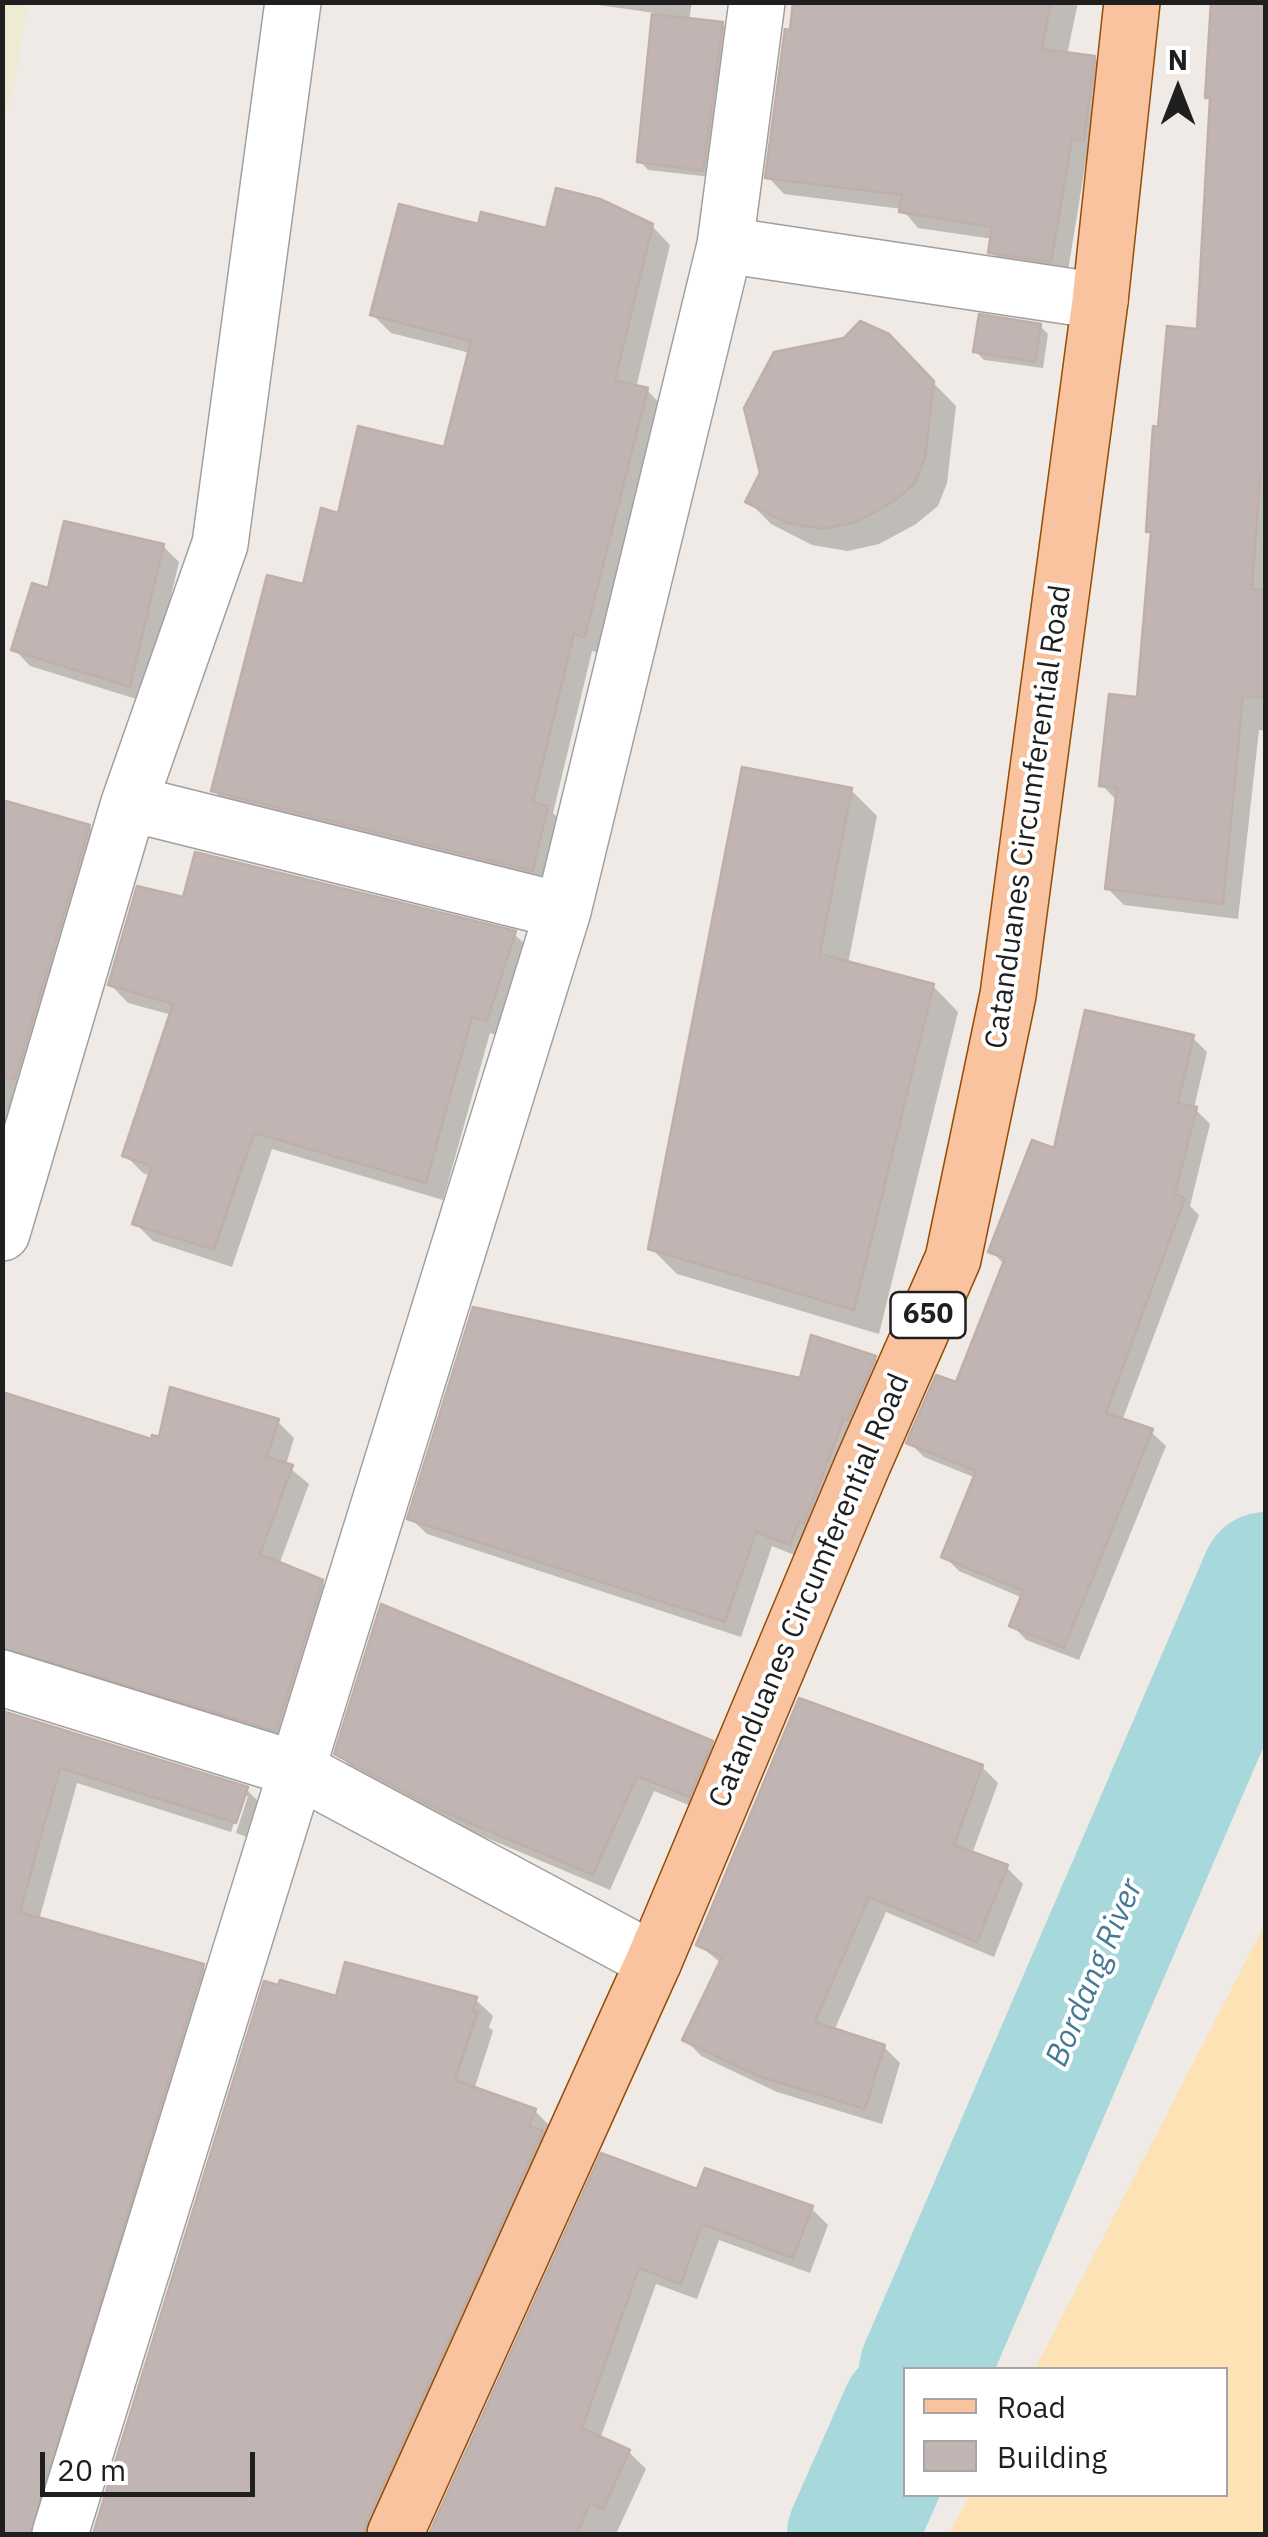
<!DOCTYPE html>
<html>
<head>
<meta charset="utf-8">
<style>
  body { margin:0 }
  #map { position:relative; width:1268px; height:2537px; overflow:hidden; background:#efeae5; font-family:"IBM Plex Sans",sans-serif }
  canvas { display:block }
  .frame { position:absolute; inset:0; border:5px solid #1f1f1f; pointer-events:none }
  .legend { position:absolute; left:903px; top:2367px; width:325px; height:130px; box-sizing:border-box; background:#fff; border:2px solid #a5a5a5; margin:0; padding:12px 18px; list-style:none; font-size:30px; color:#1f1f1f }
  .legend li { display:flex; align-items:center; gap:20px; height:50px }
  .legend b { width:50px; border:2px solid #a5a5a5 }
  .north { position:absolute; left:1128px; top:40px; width:100px; height:100px; -webkit-text-stroke:8px #fff; paint-order:stroke; rotate:0deg; font-size:28px; font-weight:700; line-height:40px; text-align:center; color:#1f1f1f }
  .north::after { content:''; display:block; margin:auto; width:35px; height:45px; background:#1f1f1f; clip-path:polygon(50% 0,100% 100%,50% 72%,0 100%) }
  .scale { position:absolute; left:40px; top:2452px; width:215px; height:45px; box-sizing:border-box; border:5px solid #1f1f1f; border-top:0; padding-left:12px; font-size:30px; line-height:35px; white-space:nowrap; color:#1f1f1f; -webkit-text-stroke:8px #fff; paint-order:stroke }
</style>
</head>
<body>
<div id="map">
<canvas width="1268" height="2537"></canvas>
<div class="frame"></div>
<ul class="legend">
<li><b style="height:12px;background:#f9c3a0"></b>Road</li>
<li><b style="height:28px;background:#c0b5b2"></b>Building</li>
</ul>
<div class="north">N</div>
<div class="scale">20 m</div>
</div>
<script>
const c = document.querySelector('canvas').getContext('2d');
c.lineJoin = 'round';
function paint(path, color) { c.fillStyle = color; c.fill(path, 'evenodd'); }
function trace(path, color, width, dash) { c.strokeStyle = color; c.lineWidth = width; c.lineCap = dash ? 'butt' : 'round'; c.setLineDash(dash || []); c.stroke(path); }
function drawText(font, color, halo, rows, align = 'center') {
  c.font = font + ' "IBM Plex Sans",sans-serif'; c.lineWidth = 8; c.setLineDash([]); c.textBaseline = 'middle'; c.strokeStyle = halo; c.fillStyle = color; for (const [text, x, y, turn = 0] of rows) {
    c.save(); c.translate(x, y); c.rotate((+turn || 0) * Math.PI / 180); c.textAlign = isNaN(turn) ? turn : align; if (halo) c.strokeText(text, 0, 0); c.fillText(text, 0, 0); c.restore();
  }
}
const farmland = new Path2D(`
  M3,2L28,3L13,90L3,123Z`);
const sand = new Path2D(`
  M1265,1924V2534H949L970,2495L1226,2494V2370L1035,2369Z`);
const shadow = new Path2D(`
  M577,2H692L689,20L722,24L730,32L711,177L648,170L640,161L655,13Z
  M794,2H1078L1067,55L1094,58L1110,74L1099,156L1087,154L1067,277L1007,268L991,252L993,239L918,228L902,209L784,194L768,177Z
  M1266,2V731L1259,730L1238,919L1124,905L1107,888L1118,802L1102,785L1139,700L1153,536L1148,531L1161,430L1199,331L1212,101L1208,97Z
  M652,226L670,245L636,388L647,390L665,409L603,654L592,651L553,813L566,826L551,888L232,809L213,790L340,516L446,450L470,353L391,333L372,314L480,227L547,231Z
  M1040,326L1048,334L1043,368L984,360L975,351Z
  M887,336L956,406L947,483L938,506L916,524L879,544L848,551L812,545L771,524L748,501Z
  M163,546L179,562L146,702L30,666L14,649L49,591Z
  M851,790L877,816L848,964L933,986L958,1012L879,1334L677,1274L651,1248Z
  M2,803L89,827L103,842L2,1182Z
  M185,900L514,934L532,951L504,1037L490,1033L443,1200L272,1149L232,1267L153,1241L135,1223L151,1176L143,1173L125,1155L172,1015L128,1003L111,985Z
  M1192,1037L1207,1052L1194,1108L1210,1124L1190,1206L1199,1215L1122,1421L1151,1432L1166,1446L1079,1660L1026,1640L1012,1625L1023,1598L959,1571L944,1556L976,1478L924,1457L909,1442L958,1385L1005,1265L991,1251L1055,1152Z
  M875,1358L891,1374L807,1560L772,1546L741,1637L427,1534L410,1518Z
  M2,1395L153,1442L277,1421L294,1438L286,1465L309,1484L279,1565L322,1582L339,1599L293,1746L2,1669Z
  M2,1714L247,1790L264,1807L253,1839L236,1833L248,1796H243L231,1832L77,1783L39,1920L203,1967L220,1984L94,2389L2,2360Z
  M711,1743L728,1760L706,1812L654,1791L610,1890L456,1825L354,1770L337,1753Z
  M982,1767L998,1783L972,1854L1006,1867L1023,1884L994,1957L886,1912L834,2031L884,2047L900,2063L882,2124L777,2092L701,2056L685,2039L722,1964L699,1945Z
  M338,1999L476,2000L493,2016L489,2027L493,2031L474,2090L535,2111L552,2128L385,2534H95L113,2477Z
  M603,2156L699,2192L811,2208L828,2225L810,2273L719,2240L697,2299L656,2284L600,2439L629,2452L646,2469L616,2534H432Z
  M2,2452L49,2463L66,2479L49,2534H2Z`);
const river = new Path2D(`
  M924,2370L1266,1577
  M852,2534L906,2412`);
const building = new Path2D(`
  M793,2H1051L1042,49L1095,56L1084,141L1072,139L1051,262L988,253L992,227L899,212L902,195L765,178L785,29L790,30Z
  M1211,2H1266V477H1260L1252,589L1266,590V698L1243,696L1223,904L1105,889L1117,788L1099,786L1109,694L1137,697L1151,532H1146L1153,426L1158,427L1167,326L1197,329L1210,98H1205Z
  M652,14L723,22L703,171L637,162Z
  M556,188L600,199L653,224L615,380L648,388L585,637L574,634L533,802L548,806L533,871L211,791L267,575L303,584L321,508L338,513L358,426L444,447L471,341L370,315L399,204L478,224L481,212L546,228Z
  M979,314L1041,324L1035,362L973,352Z
  M860,321L889,334L934,381L925,459L915,483L893,502L856,522L823,529L787,523L745,502L760,473L744,408L774,352L844,338Z
  M64,521L164,544L130,687L11,650L32,583L48,588Z
  M742,767L852,788L820,954L934,984L854,1310L648,1249Z
  M2,800L90,825L15,1079L2,1077Z
  M195,852L516,931L487,1021L472,1017L426,1183L254,1133L214,1250L132,1224L152,1166L122,1156L173,1004L108,985L137,886L183,897Z
  M1085,1010L1194,1035L1178,1103L1197,1107L1175,1194L1185,1198L1106,1413L1153,1429L1064,1648L1009,1626L1023,1591L941,1557L976,1471L906,1443L936,1375L956,1382L1005,1258L988,1252L1032,1140L1054,1148Z
  M473,1307L800,1378L811,1335L876,1356L848,1420L844,1418L804,1524L799,1522L790,1545L756,1532L725,1622L407,1519Z
  M170,1387L279,1419L267,1457L293,1465L260,1554L323,1580L276,1731L2,1648V1392L151,1439L152,1435L159,1437Z
  M381,1604L713,1741L689,1797L637,1776L593,1875L437,1809L334,1754Z
  M799,1698L983,1765L954,1845L1008,1865L977,1942L869,1897L815,2022L885,2045L865,2109L758,2076L682,2040L722,1957L696,1945Z
  M2,1711L248,1787L236,1823L60,1768L20,1912L204,1964L30,2534H2Z
  M345,1962L477,1997L473,2010L478,2012L455,2080L536,2109L529,2126L543,2131L367,2521L364,2534H93L264,1981L278,1985L280,1980L336,1996Z
  M601,2153L697,2189L705,2168L813,2206L793,2258L702,2224L681,2284L639,2268L582,2428L630,2450L603,2509L590,2503L577,2534H429Z`);
const minor = new Path2D(`
  M725,245L1100,301
  M129,803L563,911
  M2,1233L129,803L220,544L293,2
  M2,1678L298,1770L654,1961
  M60,2534L563,911L725,245L757,2`);
const major = new Path2D(`
  M395,2534L654,1961L862,1466L953,1259L1008,995L1100,301L1132,2`);
const shields = [
  [928,1315,75]
];
const shieldNames = [
  ["650",928,1315]
];
const streetNames = [
  ["Catanduanes Circumferential Road",1029,817,-82],
  ["Catanduanes Circumferential Road",810,1591,-67]
];
const waterNames = [
  ["Bordang River",1095,1973,-67]
];
paint(farmland, '#edebd1');
paint(sand, '#fde2b5');
paint(shadow, '#0003');
trace(river, '#a7d9dc', 130);
paint(building, '#c0b5b2');
trace(building, '#c1aea8', 2.5);
trace(minor, '#a0a0a0', 58);
trace(major, '#954c04', 58);
trace(minor, '#fff', 55);
trace(major, '#f9c3a0', 55);
for (const [x, y, w] of shields) { const box = new Path2D(); box.roundRect(x - w / 2, y - 23, w, 46, 8); c.fillStyle = '#fff'; c.fill(box); trace(box, '#1f1f1f', 2.5); }
drawText('bold 28px', '#1f1f1f', null, shieldNames);
drawText('30px', '#1f1f1f', '#fff', streetNames);
drawText('italic 32px', '#447a95', '#fff', waterNames);
</script>
</body>
</html>
